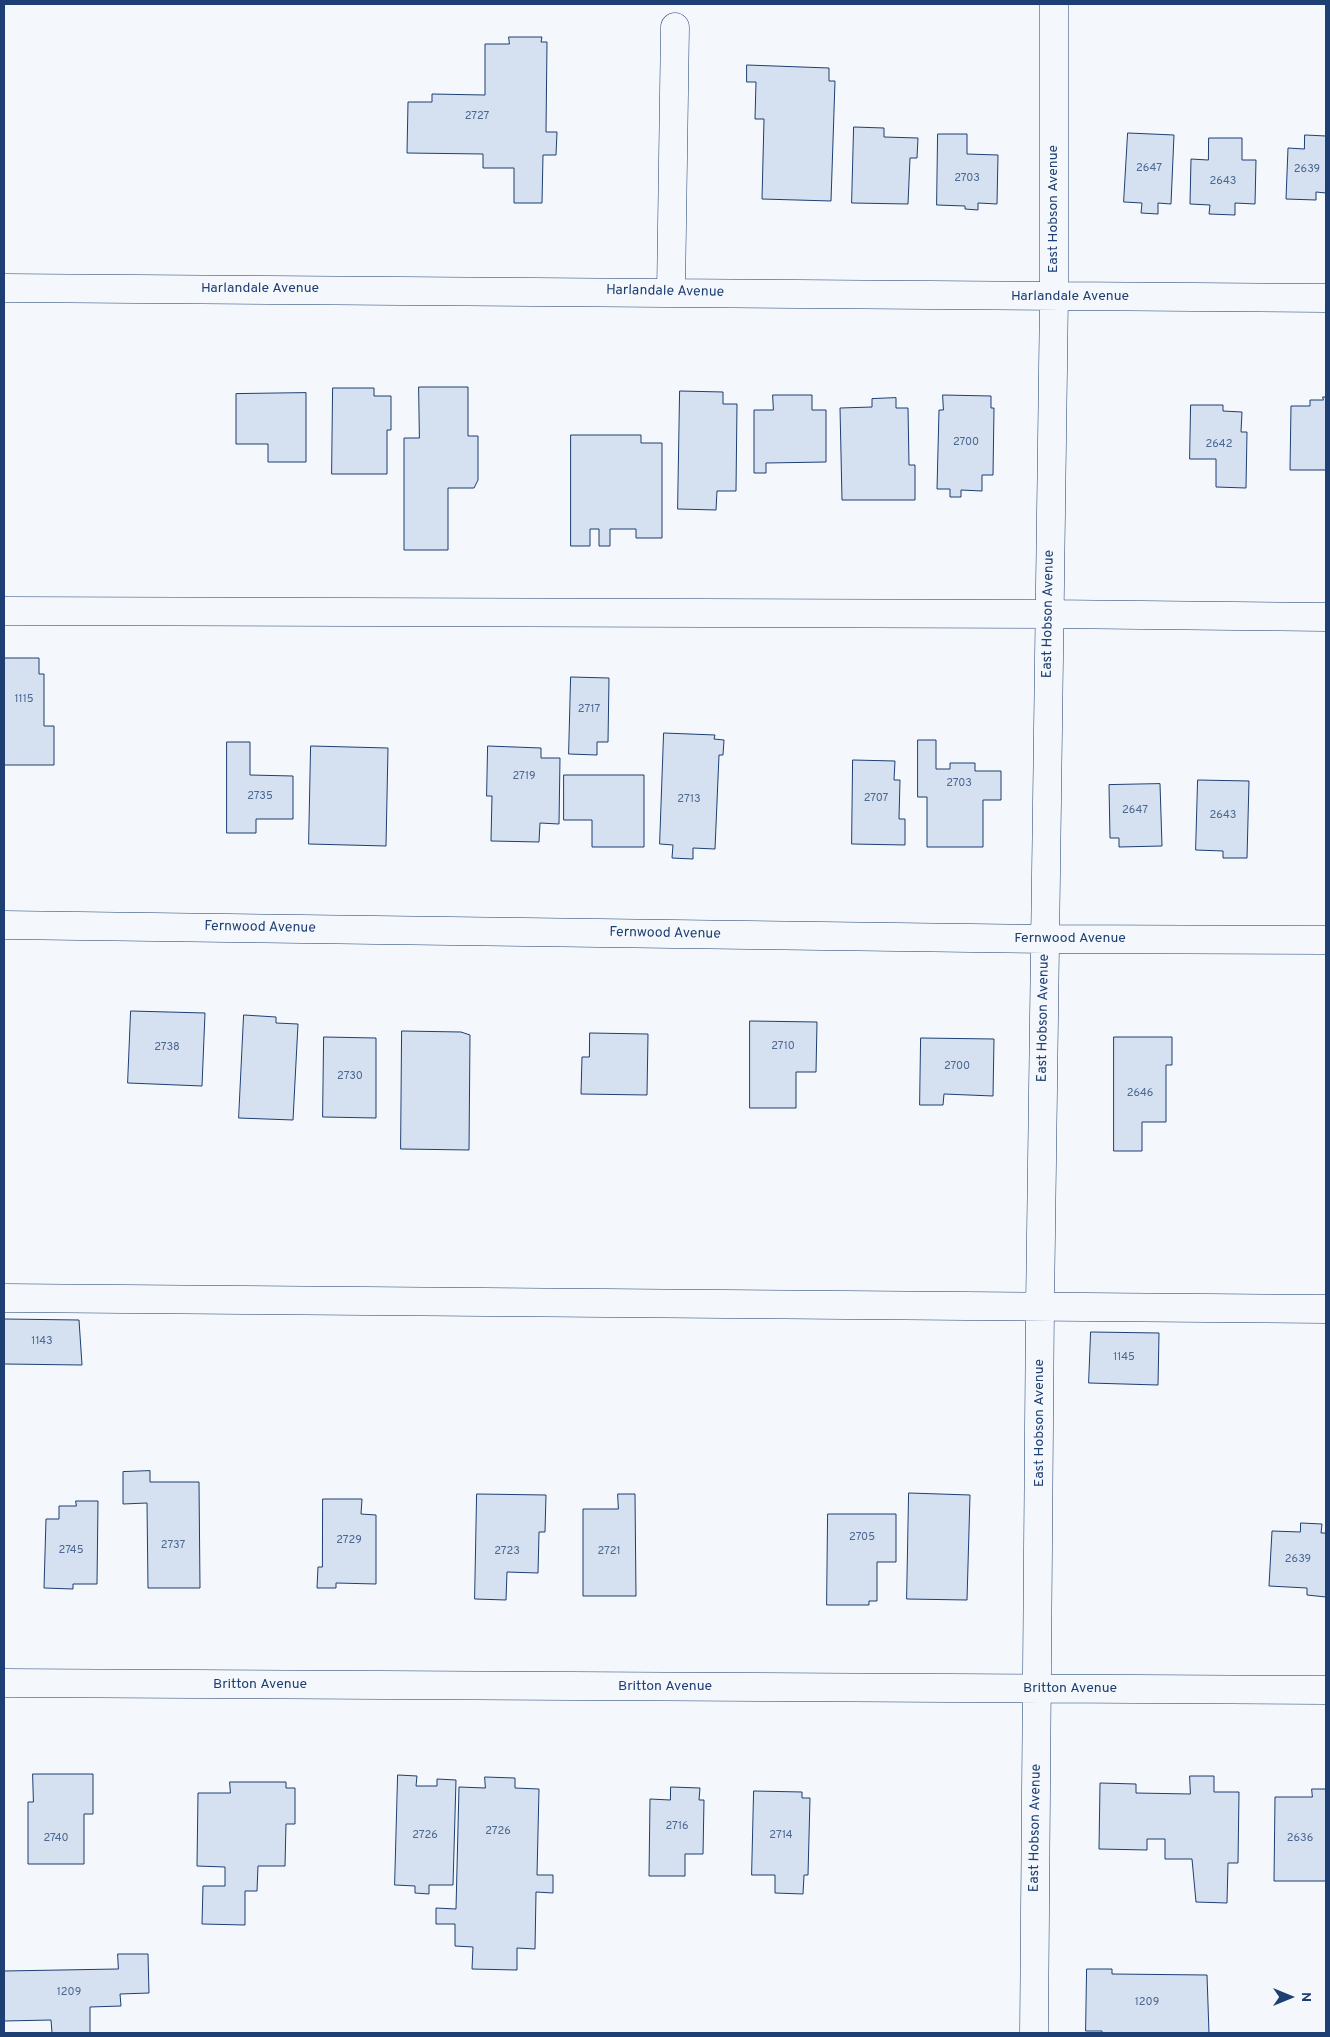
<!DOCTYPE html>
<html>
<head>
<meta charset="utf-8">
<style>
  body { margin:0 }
  #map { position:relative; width:1330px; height:2037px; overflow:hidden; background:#f4f7fb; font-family:Overpass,sans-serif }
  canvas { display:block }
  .frame { position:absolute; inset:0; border:5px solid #1d3f73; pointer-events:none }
  .north { position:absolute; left:1265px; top:1972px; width:50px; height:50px; -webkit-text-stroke:4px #f4f7fb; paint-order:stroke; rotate:90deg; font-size:14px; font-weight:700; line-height:20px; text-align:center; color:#1d3f73 }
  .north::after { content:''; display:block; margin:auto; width:18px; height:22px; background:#1d3f73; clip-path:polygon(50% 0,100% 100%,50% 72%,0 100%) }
</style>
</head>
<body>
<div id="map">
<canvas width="1330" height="2037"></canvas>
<div class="frame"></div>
<div class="north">N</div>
</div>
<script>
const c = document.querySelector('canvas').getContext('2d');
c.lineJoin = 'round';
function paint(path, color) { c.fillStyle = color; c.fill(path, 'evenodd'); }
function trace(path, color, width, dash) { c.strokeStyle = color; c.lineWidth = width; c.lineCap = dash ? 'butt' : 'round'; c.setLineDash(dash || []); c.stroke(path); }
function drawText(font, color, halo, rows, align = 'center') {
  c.font = font + ' Overpass,sans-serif'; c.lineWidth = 4; c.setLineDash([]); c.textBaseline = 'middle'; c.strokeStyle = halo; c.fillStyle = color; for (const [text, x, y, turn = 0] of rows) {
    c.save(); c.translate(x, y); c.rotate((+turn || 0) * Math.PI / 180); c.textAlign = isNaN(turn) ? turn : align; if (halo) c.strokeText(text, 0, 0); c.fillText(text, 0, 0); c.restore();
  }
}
const building = new Path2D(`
  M509,37H542L541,42H547L546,132H557L556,155H543L542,203H514V168H483V154L407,153L408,102H432V94L485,95V44H509Z
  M747,65L829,68V81H835L831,201L762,199L764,119H755L756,82H747Z
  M854,127L884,128V137L918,138L917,158H910L908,204L852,203Z
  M1128,133L1174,135L1171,204L1158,203V214L1141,213L1142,203L1124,202Z
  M938,134H967V154L998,155L997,204L978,203V210L965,209V206L937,205Z
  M1305,135L1326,136V193L1316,192V200L1286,199L1288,148L1304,149Z
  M1209,138H1242V160H1256L1255,204L1235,203V215L1209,214L1210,205L1190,204L1191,159L1208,160Z
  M419,387H468V436H478V480L474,488H448V550H404V438H419Z
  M333,388H374V396H391V430H387V474H332Z
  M680,391L723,392V404H737L736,491H717L716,510L678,509Z
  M306,393V462H268V444H236V394Z
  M773,395H812V410H826V462L766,463V473H754V410H773Z
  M943,395L991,396V408H994L993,475H982V491L961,490V497H950V489H937L939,410H943Z
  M1323,397H1326V470H1290L1291,406H1310V400H1323Z
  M896,398V408H908L909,465H915V500H842L840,408L872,407V399Z
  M1191,405H1223V411L1242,412L1241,432H1247L1246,488L1216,487V459H1190Z
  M571,435H641V443H662V538H636V529H610V546H599V529H590V546H571Z
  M4,658H39V674H44V726H54V765H4Z
  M571,677L609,678L608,742H597V755L569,754Z
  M664,733L715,735L714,739L724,740L723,755H719L715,849L693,848V859L672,858L673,845L660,844Z
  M918,740H936V769H950V763H975V771H1001V800H983V847H927V797H918Z
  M227,742H250V775L293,776V819H256V833H227Z
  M311,746L388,748L386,846L309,844Z
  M488,746L541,748V758H560L559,824L540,823L539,842L491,841L492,796H487Z
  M853,760L895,761L894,780H900L899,819H905V845L852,844Z
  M564,775H644V847H592V820H564Z
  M1198,780L1249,781L1247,858H1223V851L1196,850Z
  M1160,784L1162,846L1119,847V838H1110L1109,785Z
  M131,1011L205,1013L202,1086L128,1083Z
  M244,1015L276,1017V1023L298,1024L293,1120L239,1118Z
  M750,1021L817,1022L816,1072H796V1108H750Z
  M402,1031L461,1032L470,1035L469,1150L401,1149Z
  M590,1033L648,1034L647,1095L581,1094L582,1057H589Z
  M324,1037L376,1038V1118L323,1117Z
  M1114,1037H1172V1065H1166V1122H1142V1151H1114Z
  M921,1038L994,1039L993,1096L944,1094L943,1105H920Z
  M4,1319L79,1320L82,1365L4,1364Z
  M1091,1332L1159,1333L1158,1385L1089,1383Z
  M150,1471V1482H199L200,1588H148L147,1503L123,1504V1472Z
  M909,1493L970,1495L967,1600L907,1599Z
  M477,1494L546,1495L545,1532H539L538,1573L507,1572L506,1600L475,1599Z
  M618,1494H635L636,1596H583V1509H618Z
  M323,1499H362L361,1514L376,1515V1584L336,1583V1588H317L318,1567H322Z
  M76,1501H98L97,1584H73V1589L44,1588L46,1519H59V1506H76Z
  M828,1514H896V1562H877V1601H869V1605H827Z
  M1301,1523L1322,1524L1321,1533H1326V1597L1307,1595V1588L1269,1586L1272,1531L1300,1532Z
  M33,1774H93V1814H84V1864H28V1802H33Z
  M398,1775L417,1776L416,1786H437V1779L456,1780L453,1885H429V1894L415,1893V1886L395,1885Z
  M1190,1776H1214V1792H1239L1238,1863H1228L1227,1903L1196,1902L1192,1859H1165V1839H1147V1850L1099,1849L1100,1783L1136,1784V1793L1190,1794Z
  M485,1777L515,1778V1788L539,1789L537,1875H553V1893L536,1892L535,1949L517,1948V1970L472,1969L473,1947L455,1946V1924H436V1908L456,1909L459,1787L485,1788Z
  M230,1782H286V1788H295V1824H286L285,1866H258L257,1891H245V1925L202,1924L203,1886H225V1867L197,1866L198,1793H230Z
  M671,1787L700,1788L699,1800H704L703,1854H685V1876H649L650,1799L670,1800Z
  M1312,1789H1326V1881H1274L1275,1797H1312Z
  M754,1791L802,1792V1798H810L808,1875H804L803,1894L775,1893V1875H752Z
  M118,1954H148L149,1993L120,1994L121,2006L90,2007V2033H52L51,2020L4,2021V1971L118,1969Z
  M1087,1969H1112V1974L1207,1975L1209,2033H1102V2031H1086Z`);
const minor = new Path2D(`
  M4,288L1326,298
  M671,292L675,27
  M4,611L1049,614L1326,617
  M4,925L1045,939L1326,940
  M4,1298L1326,1309
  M4,1683L1326,1690
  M1034,2033L1040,1306L1054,297V4`);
const numberNames = [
  ["2727",477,117],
  ["2647",1149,169],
  ["2639",1307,170],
  ["2703",967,179],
  ["2643",1223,182],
  ["2700",966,443],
  ["2642",1219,445],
  ["1115",24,700],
  ["2717",589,710],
  ["2719",524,777],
  ["2703",959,784],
  ["2735",260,797],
  ["2707",876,799],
  ["2713",689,800],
  ["2647",1135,811],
  ["2643",1223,816],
  ["2710",783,1047],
  ["2738",167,1048],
  ["2700",957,1067],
  ["2730",350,1077],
  ["2646",1140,1094],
  ["1143",42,1342],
  ["1145",1124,1358],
  ["2705",862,1538],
  ["2729",349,1541],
  ["2737",173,1546],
  ["2745",71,1551],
  ["2723",507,1552],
  ["2721",609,1552],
  ["2639",1298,1560],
  ["2716",677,1827],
  ["2726",498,1832],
  ["2726",425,1836],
  ["2714",781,1836],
  ["2740",56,1839],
  ["2636",1300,1839],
  ["1209",69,1993],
  ["1209",1147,2003]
];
const streetNames = [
  ["East Hobson Avenue",1054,209,-90],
  ["Harlandale Avenue",260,289],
  ["Harlandale Avenue",665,292,1],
  ["Harlandale Avenue",1070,297],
  ["East Hobson Avenue",1049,614,-89],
  ["Fernwood Avenue",260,928,1],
  ["Fernwood Avenue",665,934,1],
  ["Fernwood Avenue",1070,939],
  ["East Hobson Avenue",1044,1018,-89],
  ["East Hobson Avenue",1040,1423,-90],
  ["Britton Avenue",260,1685],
  ["Britton Avenue",665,1687],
  ["Britton Avenue",1070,1689],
  ["East Hobson Avenue",1036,1828,-89]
];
paint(building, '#d5e0f0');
trace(building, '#1d3f73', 1);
trace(minor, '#1d3f73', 29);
trace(minor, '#f4f7fb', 28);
drawText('11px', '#4b6792', null, numberNames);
drawText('14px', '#1d3f73', '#f4f7fb', streetNames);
</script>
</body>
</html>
